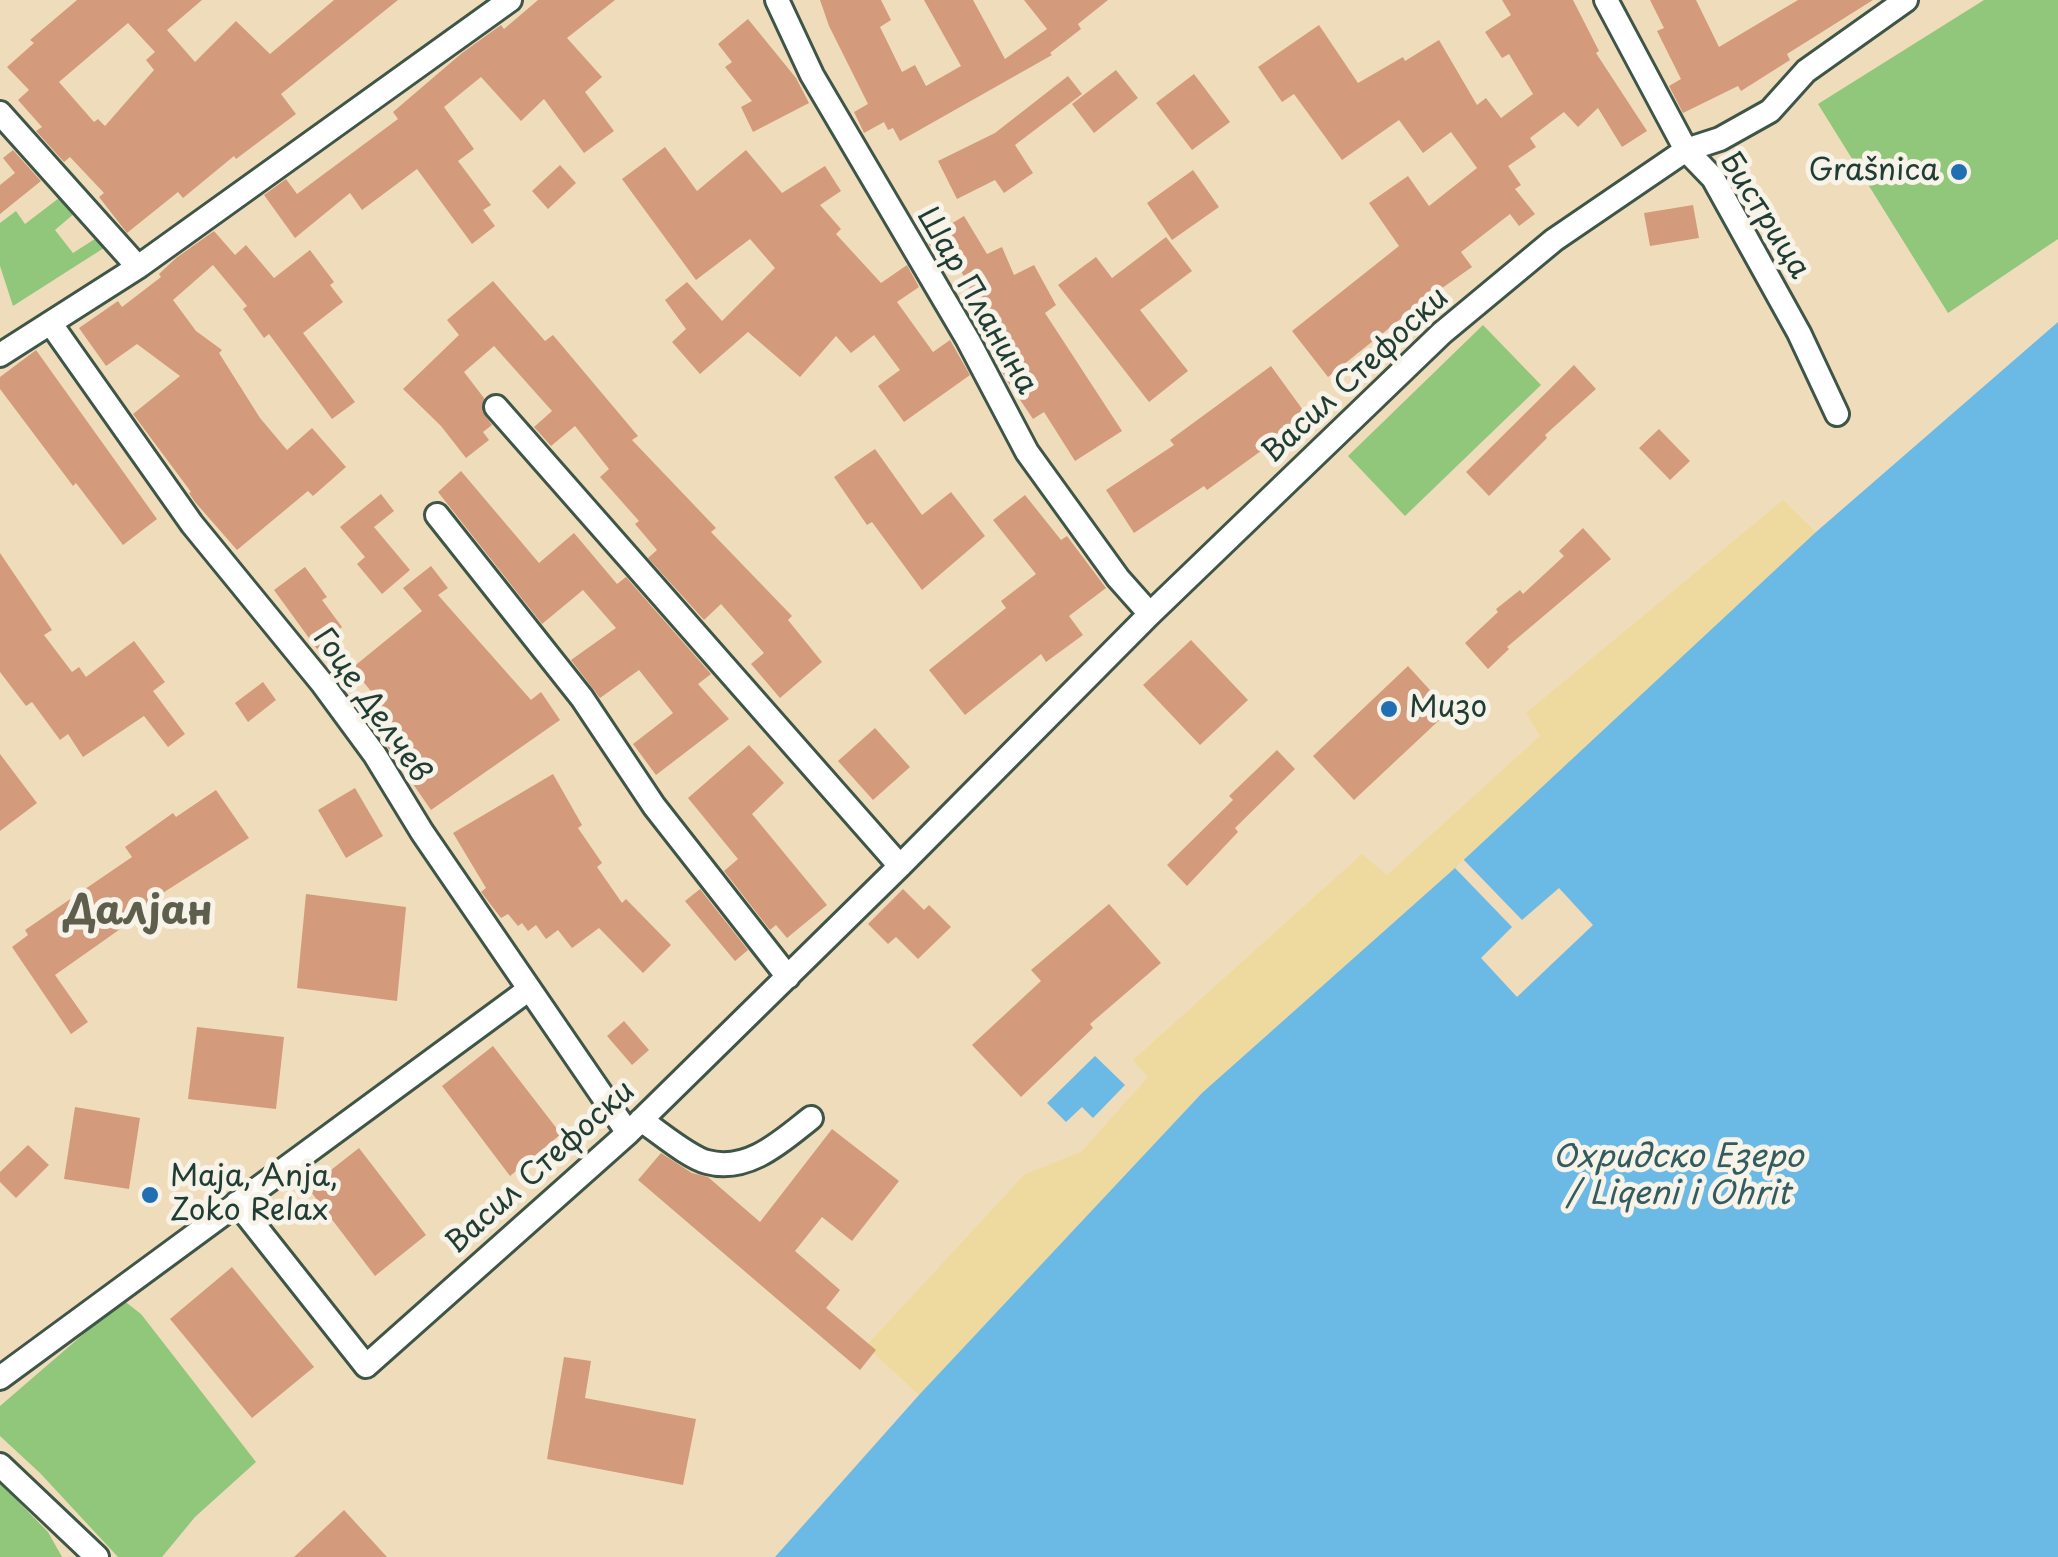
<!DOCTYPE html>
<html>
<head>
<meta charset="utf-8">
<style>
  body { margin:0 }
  canvas { display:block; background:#efdcba }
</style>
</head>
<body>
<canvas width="2058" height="1557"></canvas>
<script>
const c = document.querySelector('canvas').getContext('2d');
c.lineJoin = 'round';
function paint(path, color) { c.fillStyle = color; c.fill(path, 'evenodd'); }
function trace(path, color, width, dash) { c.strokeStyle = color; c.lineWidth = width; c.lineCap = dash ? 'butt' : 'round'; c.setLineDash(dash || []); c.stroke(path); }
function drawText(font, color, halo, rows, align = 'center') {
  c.font = font + ' "Playpen Sans",sans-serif'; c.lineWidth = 10; c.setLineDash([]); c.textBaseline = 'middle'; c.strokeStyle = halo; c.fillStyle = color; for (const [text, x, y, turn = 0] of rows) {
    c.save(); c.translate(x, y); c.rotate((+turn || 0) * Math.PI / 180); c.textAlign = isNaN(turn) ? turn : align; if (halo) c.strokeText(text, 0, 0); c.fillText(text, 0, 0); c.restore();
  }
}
const green = new Path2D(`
  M1984,0H2058V239L1948,313L1818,104Z
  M63,195L76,212L55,230L73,253L101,235L107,246L13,306L0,266V223L16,211L25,224Z
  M1483,325L1541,385L1405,516L1348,456Z
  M123,1300L141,1314L256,1462L195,1517L162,1557H118L40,1473L0,1436V1406Z
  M0,1483L48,1532L62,1557H0Z`);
const sand = new Path2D(`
  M1783,500L1816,532L1455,868L1202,1093L919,1395L866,1346L1025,1174L1081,1152L1148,1077L1133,1060L1362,854L1387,875L1540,736L1526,713Z`);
const water = new Path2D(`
  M2058,322V1557H775L919,1395L1202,1093L1455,868L1816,532Z
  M1095,1056L1125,1085L1093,1118L1082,1107L1066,1122L1047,1103Z`);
const pier = new Path2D(`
  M1463,859L1522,920L1559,888L1593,925L1517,997L1481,958L1512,927L1455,868Z`);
const building = new Path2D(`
  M77,0H202L167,30L195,62L236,21L270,54L334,0H398L281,94L296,114L236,159L234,156L183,198L178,192L127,233L99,197L104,193L70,157L64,162L36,131L42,127L18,100L29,90L7,67L34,43L30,40ZM128,23L155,52L146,60L154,70L105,126L98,119L94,122L59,82Z
  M538,0H615L567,38L602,77L585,92L614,131L584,153L544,99L521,121L481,77L444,107L474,149L458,161L491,205L483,210L495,226L472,244L417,169L362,210L350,193L295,238L264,195L286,179L297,194L398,119L393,112L462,53L501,25L504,29Z
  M820,0H881L891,20L880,27L902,72L915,65L926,86L961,66L924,0H973L1005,59L1047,29L1024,0H1108L1078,24L1081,29L1050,53L1052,55L900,141L893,128L888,130L884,122L864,133L854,112L868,104L829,26Z
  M1502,0H1573L1599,51L1596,53L1647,131L1622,147L1598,108L1578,127L1564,112L1530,138L1536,147L1508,166L1521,185L1515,189L1535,214L1519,226L1510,214L1461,252L1472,267L1418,305L1328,377L1292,331L1399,246L1369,203L1408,176L1429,206L1477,168L1451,132L1423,153L1399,120L1342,160L1294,94L1282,102L1258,67L1319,25L1358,83L1403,57L1405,61L1439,40L1477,105L1486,98L1501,118L1533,94L1509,54L1502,58L1485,32L1511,15Z
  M1650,0H1696L1719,47L1798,0H1873L1787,54L1790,60L1741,91L1738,86L1683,113L1669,86L1681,79L1657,31L1664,28Z
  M748,19L796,78L809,103L753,132L741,107L752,101L725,67L732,62L718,44Z
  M1116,70L1138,98L1094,133L1072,104Z
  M1194,74L1230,122L1192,150L1156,103Z
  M1068,76L1082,94L1015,145L1033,173L1004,193L995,180L957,199L938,161L995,133Z
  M665,147L697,191L746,150L782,193L825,166L841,191L820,205L841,229L836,234L881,283L907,265L919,287L897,302L933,352L950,340L970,375L904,422L878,386L900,370L874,335L851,353L836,336L800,377L748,332L700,374L672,342L686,329L665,300L687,282L722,321L775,268L750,239L696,280L622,179Z
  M13,150L41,181L0,214V185L15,173L3,158Z
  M560,165L576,183L548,209L532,191Z
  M1193,170L1219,207L1172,240L1147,203Z
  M1693,205L1699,238L1650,246L1644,213Z
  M964,216L987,254L1002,247L1014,275L1034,265L1056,305L1045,313L1122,431L1075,461L1044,412L1033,419L1006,379L973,317L980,313L956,259L943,268L926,239Z
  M214,231L235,255L246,245L274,278L310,250L334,282L330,285L343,302L303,333L355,402L332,419L269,334L264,338L243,309L247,306L213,265L173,300L196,331L222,350L219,353L260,418L287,450L312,428L346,467L313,496L308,491L237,550L195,502L189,493L191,492L133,414L180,376L137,344L106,366L79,328L118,301L122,307L161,277L159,274L176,258Z
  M1166,237L1192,271L1140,310L1188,371L1149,402L1058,285L1096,257L1112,278Z
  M493,281L545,341L553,335L638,436L632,440L716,528L711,532L792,616L788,620L822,662L780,698L751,664L764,653L721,604L704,620L648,558L657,550L635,524L639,521L600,477L609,469L575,426L551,446L534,427L552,411L494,346L464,372L484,398L482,411L492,425L483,432L489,440L466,458L441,426L403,389L459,335L447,320Z
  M36,350L157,519L123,545L76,483L73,486L0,389V377Z
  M1574,365L1596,389L1545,435L1547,438L1489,496L1466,472Z
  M1271,366L1308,417L1207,490L1204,486L1134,533L1106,490L1174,445L1170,440Z
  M1659,429L1690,461L1670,480L1639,448Z
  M875,449L922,515L951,492L985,536L922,590L872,522L867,525L834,477Z
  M461,471L539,563L574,533L617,584L626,577L711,674L698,684L729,719L656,775L633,744L673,713L639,670L600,698L571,660L616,628L583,590L542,624L438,492Z
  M381,494L394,511L374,527L410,570L382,594L357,564L365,557L340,527Z
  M1025,495L1061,540L1067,536L1106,588L1069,616L1083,635L1046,662L1041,654L965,715L929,670L1006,608L1001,601L1036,574L993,520Z
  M1583,528L1611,559L1507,647L1509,649L1488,669L1465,643L1498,612L1496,609L1520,590L1523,594L1564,556L1559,551Z
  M0,553L52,630L44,635L72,672L79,667L86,677L134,641L165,682L153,691L185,734L168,747L144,716L83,757L68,734L60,740L32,702L26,706L0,672Z
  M431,566L448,588L438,595L531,700L541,692L560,720L431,810L379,735L383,732L361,706L374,695L352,668L422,611L403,588Z
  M305,567L327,597L322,600L342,627L317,649L274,590Z
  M1191,640L1248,700L1200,745L1143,685Z
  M1408,666L1449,711L1354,800L1313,756Z
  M263,682L276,700L248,722L235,703Z
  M875,728L910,767L873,800L838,761Z
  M749,745L784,783L752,814L827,905L787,938L776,925L770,930L724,871L738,859L688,798Z
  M1277,750L1295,769L1235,828L1238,832L1187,886L1167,865L1233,800L1229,796Z
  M0,754L37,803L0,831Z
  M553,774L582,825L578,828L602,863L597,867L622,903L626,899L671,945L643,973L599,928L572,948L558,930L546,939L536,925L528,931L522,923L518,926L508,914L501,918L481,892L486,888L453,833Z
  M355,788L383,836L346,858L318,810Z
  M216,790L249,838L158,896L160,899L132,918L133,920L55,975L88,1022L71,1034L12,947L28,935L25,930L132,857L125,847L173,813L176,817Z
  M700,889L748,950L735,961L685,901Z
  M903,889L924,910L929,905L951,927L918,959L896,937L888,944L868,924Z
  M306,894L406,907L397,1001L297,988Z
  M1109,904L1161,963L1090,1024L1093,1028L1021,1097L972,1045L1041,981L1031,970Z
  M624,1021L649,1050L632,1065L607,1036Z
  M197,1027L284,1037L276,1109L188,1099Z
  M493,1046L561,1134L510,1176L442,1086Z
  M75,1107L140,1118L129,1189L64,1179Z
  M832,1129L899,1181L852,1241L822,1217L795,1251L840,1290L826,1308L876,1350L860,1370L638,1180L661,1153L692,1173L708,1177L760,1222Z
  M28,1145L49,1165L16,1198L0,1182V1172Z
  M359,1148L426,1235L375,1276L308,1188Z
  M232,1267L314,1367L252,1418L170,1319Z
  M564,1357L591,1361L585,1398L696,1419L683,1485L547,1459Z
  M344,1510L387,1557H294Z`);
const street = new Path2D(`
  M777,0L812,75L968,340L1027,452L1118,578L1150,614
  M1606,0L1686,150L1713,178L1799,333L1837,414
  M0,113L138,267
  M51,324L192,524L322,683L375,755L422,832L628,1133
  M0,355L138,267L510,0
  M496,407L900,866
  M437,515L582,698L654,806L788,977
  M641,1120C658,1131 688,1157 707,1162C748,1173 782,1141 811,1118
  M237,1203L366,1366L628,1133L900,866L1150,614L1442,333L1554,240L1686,150L1720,139L1770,111L1806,71L1906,0
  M0,1378L528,990
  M0,1465L97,1557`);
const markers = [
  [1959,172,10,"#1f6fb2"],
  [1389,709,10,"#1f6fb2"],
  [150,1195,10,"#1f6fb2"]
];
const poiNames = [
  ["Grašnica",1939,172,"right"],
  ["Мизо",1409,709],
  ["Maja, Anja,",170,1178],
  ["Zoko Relax",170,1212]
];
const streetNames = [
  ["Бистрица",1764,216,58],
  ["Шар Планина",976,301,60],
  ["Васил Стефоски",1356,376,-43],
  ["Гоце Делчев",371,706,55],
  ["Васил Стефоски",541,1168,-42]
];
const waterNames = [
  ["Охридско Езеро",1678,1158],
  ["/ Liqeni i Ohrit",1678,1195]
];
const districtNames = [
  ["Далјан",138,913]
];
paint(green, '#90c77a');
paint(sand, '#eeda9e');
paint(water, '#6bb9e5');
paint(pier, '#efdcba');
paint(building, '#d39b7c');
trace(street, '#3e5548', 28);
trace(street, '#fff', 22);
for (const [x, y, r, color] of markers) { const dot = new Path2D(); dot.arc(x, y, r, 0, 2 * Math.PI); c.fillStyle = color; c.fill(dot); trace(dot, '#f7f3e8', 4); }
drawText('30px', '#1f3d34', '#f7f3e8', poiNames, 'left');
drawText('30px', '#1f3d34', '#f7f3e8', streetNames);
drawText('italic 32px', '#325c60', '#f7f3e8', waterNames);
drawText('bold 40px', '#5e5e4d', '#f7f3e8', districtNames);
</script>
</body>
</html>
